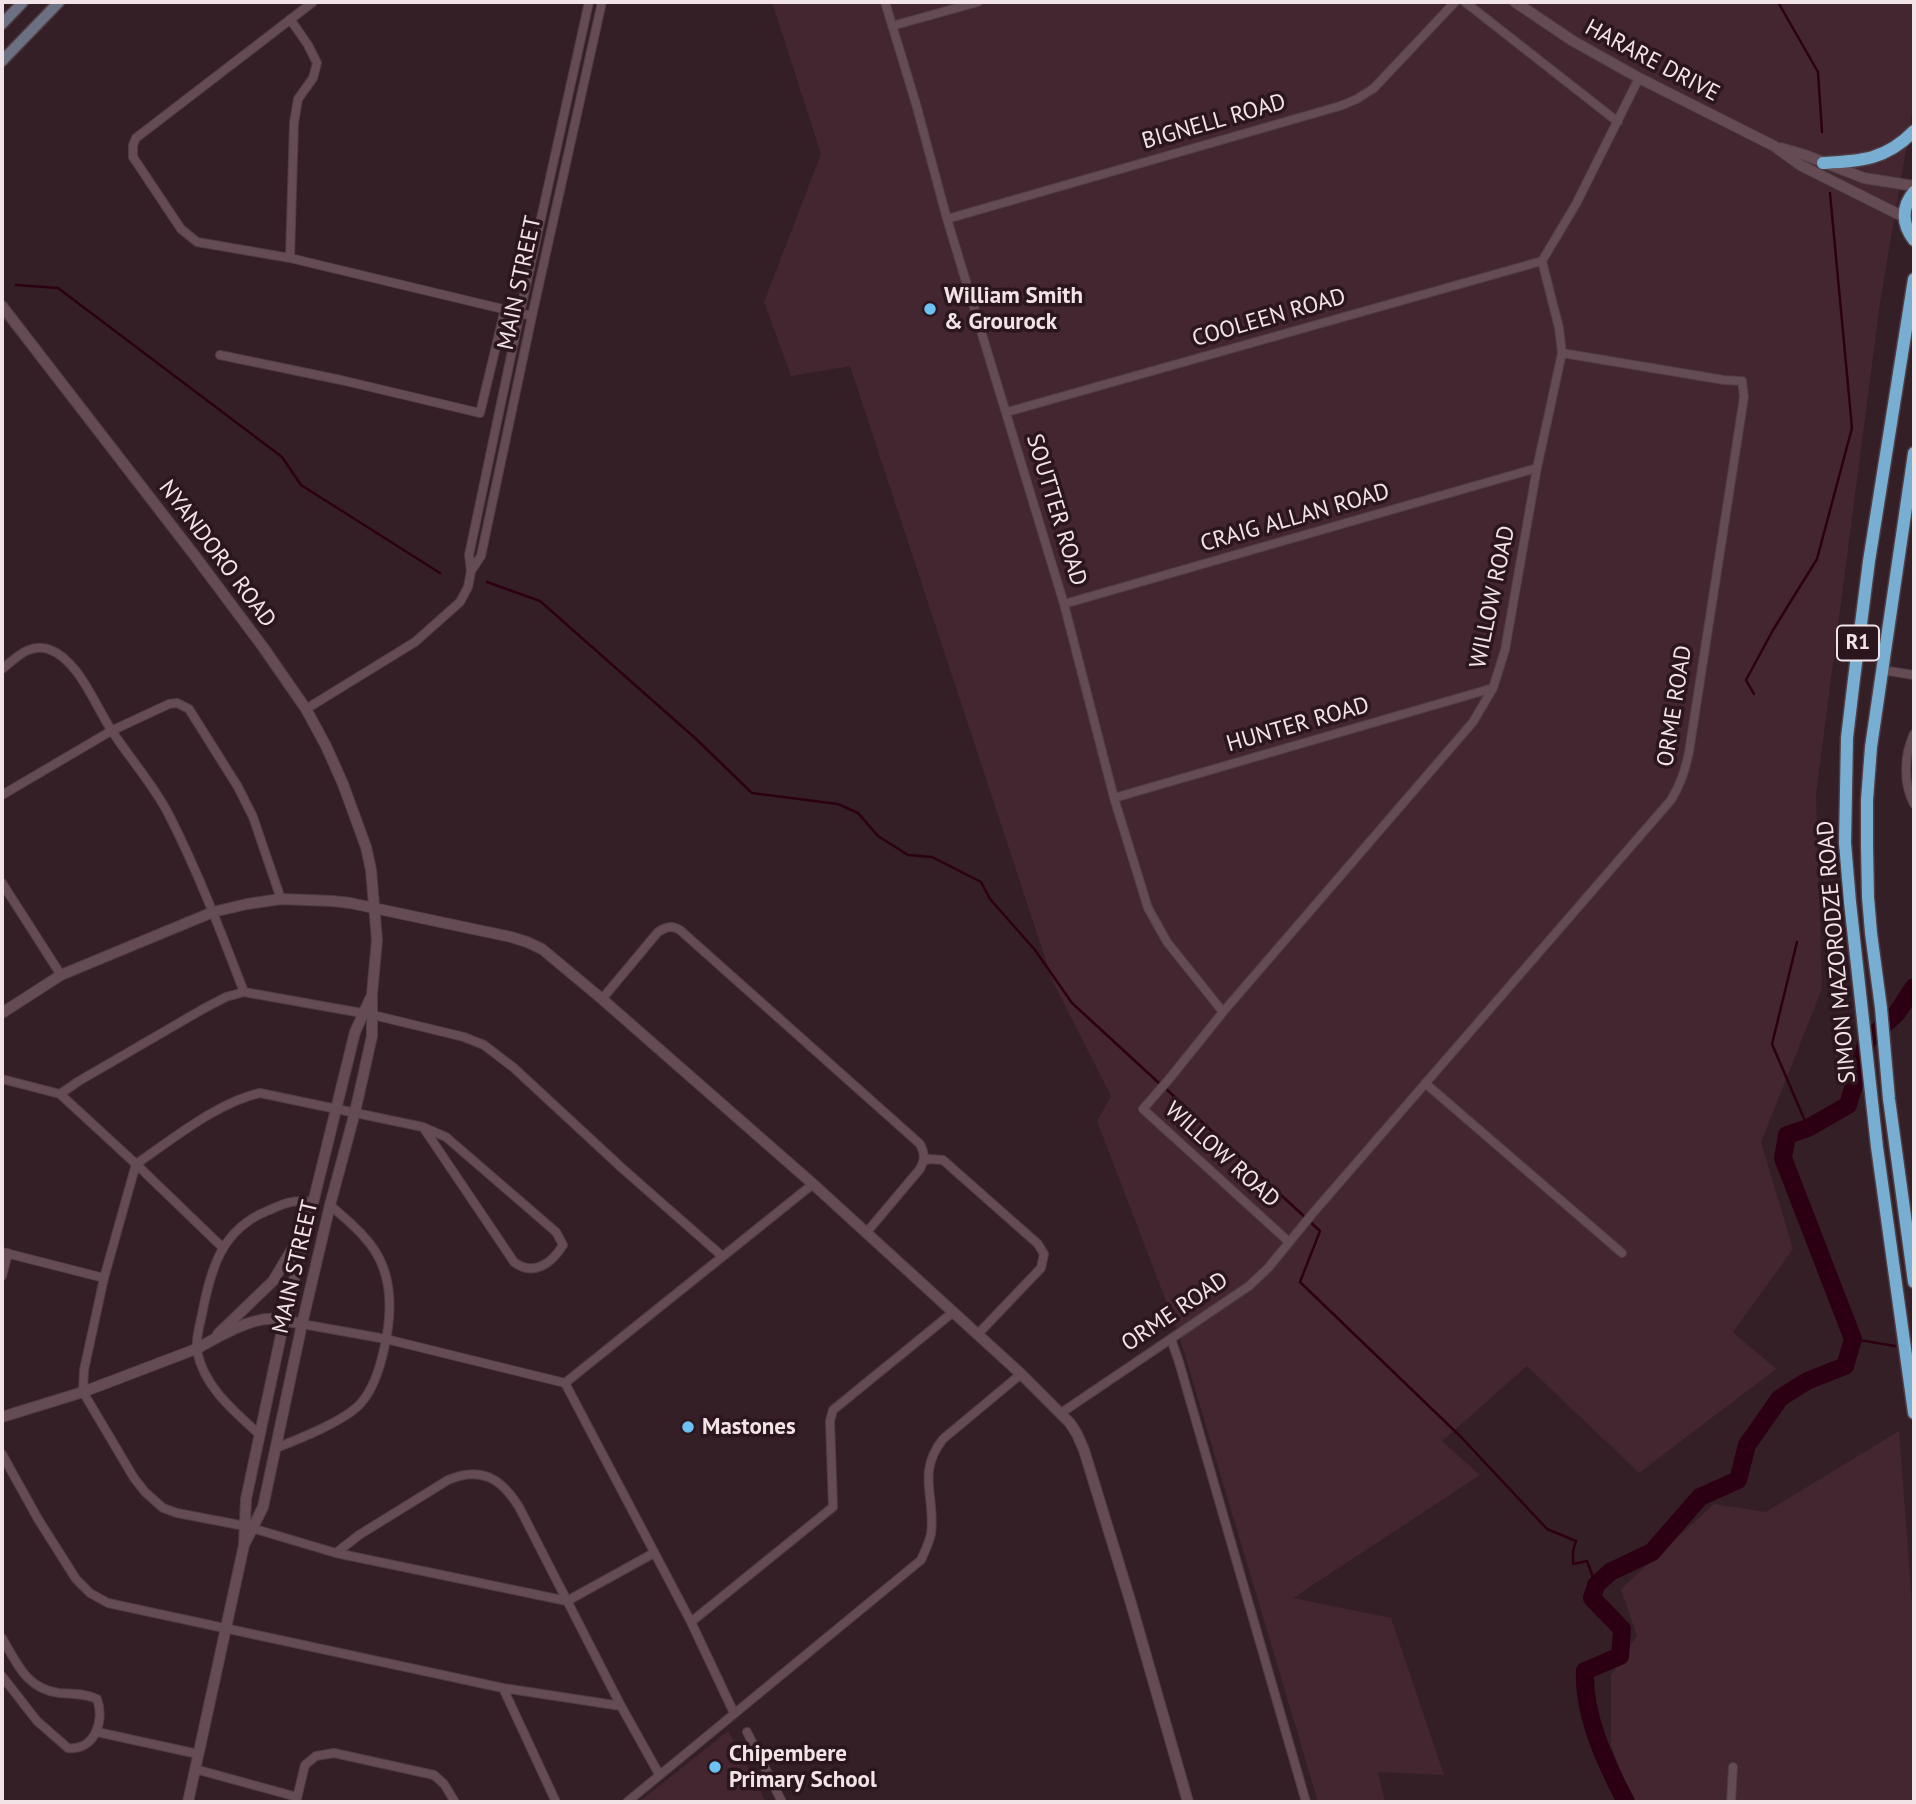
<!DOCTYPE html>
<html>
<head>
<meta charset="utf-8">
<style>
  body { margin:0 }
  #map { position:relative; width:1916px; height:1804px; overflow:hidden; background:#351f26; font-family:"PT Sans",sans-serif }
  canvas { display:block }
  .frame { position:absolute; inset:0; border:4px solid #f2e3e7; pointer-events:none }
</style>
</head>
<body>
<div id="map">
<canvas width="1916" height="1804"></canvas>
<div class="frame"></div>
</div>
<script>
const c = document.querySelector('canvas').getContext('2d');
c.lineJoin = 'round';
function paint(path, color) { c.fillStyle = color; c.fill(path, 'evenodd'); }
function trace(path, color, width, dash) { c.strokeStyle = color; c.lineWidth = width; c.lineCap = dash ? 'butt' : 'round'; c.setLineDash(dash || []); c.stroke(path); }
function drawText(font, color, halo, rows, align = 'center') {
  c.font = font + ' "PT Sans",sans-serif'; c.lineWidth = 7; c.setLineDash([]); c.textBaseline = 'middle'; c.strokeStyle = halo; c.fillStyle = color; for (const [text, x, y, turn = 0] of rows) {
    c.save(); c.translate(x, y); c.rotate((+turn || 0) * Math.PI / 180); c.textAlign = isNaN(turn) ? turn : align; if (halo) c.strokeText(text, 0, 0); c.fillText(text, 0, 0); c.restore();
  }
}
const built = new Path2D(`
  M772,2H1914V102L1880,303L1816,794L1822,989L1761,1142L1793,1249L1733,1332L1776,1369L1639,1473L1527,1366L1442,1441L1480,1475L1293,1598L1391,1618L1444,1775L1378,1772L1385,1802H1318L1179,1335L1097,1121L1111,1096L1053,982L850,366L791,376L764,302L821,154Z
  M1899,1431L1914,1631V1802H1632L1611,1745V1675L1637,1636L1621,1589L1714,1504L1766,1512Z
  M728,1731L766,1802H639Z`);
const stream = new Path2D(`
  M1778,2L1818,72L1822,132
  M16,285L58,288L282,457L301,485L440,573
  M487,582L540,601L695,738L752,793L838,804L858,813L878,836L908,855L932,857L981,882L990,899L1035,950L1072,1003L1160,1084
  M1754,694L1746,680L1773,630L1817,559L1852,428L1830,193
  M1797,942L1772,1044L1808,1128
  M1165,1088L1320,1231L1300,1282L1461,1437L1547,1529L1576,1541L1573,1551V1564L1587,1561L1596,1585
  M1853,1339L1895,1346`);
const river = new Path2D(`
  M1626,1802C1606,1764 1583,1715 1585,1671L1620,1656L1622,1629L1592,1598L1596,1585L1610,1572L1652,1552L1700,1497L1738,1480L1747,1445L1780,1398L1807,1381L1845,1366L1853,1339L1783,1158L1787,1135L1808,1128L1848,1105L1867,1041L1897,1013L1914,987`);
const minor = new Path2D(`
  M313,2L136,138L133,145V157L181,229L197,242L290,258L532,316
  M885,2L916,104L947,219L1064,604L1114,798L1148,908L1167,942L1223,1012
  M1465,2L1618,122
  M290,19L308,45L317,63L313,78L298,99L294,123L290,258
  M892,26L978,2
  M947,219L1340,106L1357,99L1374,88L1455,2
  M220,355L341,380L480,413L505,309
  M1007,412L1542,261
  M471,571L481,556L532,316L602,2
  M1064,604L1537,468
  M2,669C16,658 29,643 48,649C79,659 95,706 112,731C130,759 154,785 169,815C198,872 221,932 244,992
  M1882,670L1914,675
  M306,709L415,642L460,602L468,587L471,571L469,555L520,313L589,2
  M1914,734C1904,755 1903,783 1914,804
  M2,795L111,731L169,704L177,703L189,709L238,787L253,817L281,899
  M1114,798L1493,688
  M2,883L61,975
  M602,999L658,932C666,927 671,925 680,930L920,1144C925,1154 925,1159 920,1169L866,1233
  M2,1079L60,1094L136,1164L222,1247
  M1425,1083L1622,1253
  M60,1094L79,1081L203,1009L226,997L244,992L373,1015L464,1037L484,1045L514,1068L623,1169L722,1256
  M423,1127L514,1262C534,1277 552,1263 563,1245L556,1232L446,1137L423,1127L260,1093C218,1102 173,1139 136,1164L104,1278L84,1370L83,1392L134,1478L145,1492L163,1508L177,1513L245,1526L336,1553L567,1601L654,1553
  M924,1161L929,1159L943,1160L1038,1244L1044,1254L1041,1268L977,1335
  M1289,1242L1143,1109L1170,1078L1223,1012L1473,722L1493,688L1505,650L1537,468L1562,353L1559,328L1542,261L1576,204L1639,78
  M2,1252L104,1278
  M2,1276L8,1253
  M302,1324L386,1339L565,1383L813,1184
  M1171,1339L1179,1362L1306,1802
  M565,1383L691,1622L734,1713
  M1061,1413L1249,1286L1269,1267L1313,1213L1671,800C1681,784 1685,770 1689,752L1744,397L1742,381L1724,380L1562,353
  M260,1435C234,1411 204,1387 197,1351C195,1340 200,1325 202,1314C211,1269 221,1230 267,1211C288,1202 290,1200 313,1202
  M276,1448C299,1439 345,1421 361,1403C374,1388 380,1368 384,1349C393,1311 394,1269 365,1238C355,1226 342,1216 330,1205
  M2,1454L38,1519L76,1579L90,1593L108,1603L503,1688L621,1706
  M336,1553L359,1535L448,1480C481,1466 501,1478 519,1507L621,1706L659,1774
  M691,1622L833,1507L830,1421L833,1410L952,1313
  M2,1638C17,1663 26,1689 59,1693C71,1694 85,1693 97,1699C105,1720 95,1751 68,1748L37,1721L2,1676
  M503,1688L556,1802
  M97,1732L198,1754
  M747,1732L782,1802
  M195,1769L297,1797
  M296,1802L305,1765L316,1756L334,1753L434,1775L444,1784L455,1802
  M627,1802L921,1560C925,1551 929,1543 931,1534C936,1497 916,1473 943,1439L1021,1374
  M1731,1802L1733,1767`);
const tertiary = new Path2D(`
  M1515,2L1573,41L1639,78L1774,146L1800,165L1904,217
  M1781,148L1805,155L1864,178L1914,186
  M2,306L195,556L263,647L306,709L326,746L343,784L366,847L371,870L377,940L372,994V1036L355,1112L330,1205L302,1324L263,1507L244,1545
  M2,1013L61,975L213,912L247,904L281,899L332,901L350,903L511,937L527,942L542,949L602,999L813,1184L1021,1374L1070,1423L1077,1434L1084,1450L1130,1600L1188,1802
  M218,1334L273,1281L300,1236
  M2,1417L83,1392L196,1349C216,1338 251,1317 274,1319C283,1319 292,1322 302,1324
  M188,1802L244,1545L246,1499L284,1321L355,1032L370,999`);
const secondary = new Path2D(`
  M2,24L23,2
  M2,61L59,2`);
const trunk = new Path2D(`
  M1823,163C1861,161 1886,160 1914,131
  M1914,192C1901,207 1902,225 1914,240
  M1914,279L1869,561L1854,679L1847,738L1845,843L1850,902L1877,1147L1914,1413
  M1914,453L1871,747L1867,800V847L1868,897L1871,933L1881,1008L1889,1099L1914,1282`);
const markers = [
  [930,309,7,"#6dc2f3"],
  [688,1427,7,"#6dc2f3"],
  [715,1767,7,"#6dc2f3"]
];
const shields = [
  [1858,643,42]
];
const shieldNames = [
  ["R1",1858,643]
];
const streetNames = [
  ["HARARE DRIVE",1652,61,28],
  ["BIGNELL ROAD",1214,122,-16],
  ["MAIN STREET",520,283,-78],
  ["COOLEEN ROAD",1269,318,-16],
  ["SOUTTER ROAD",1056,510,73],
  ["CRAIG ALLAN ROAD",1295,518,-16],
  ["NYANDORO ROAD",217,554,53],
  ["WILLOW ROAD",1493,597,-78],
  ["ORME ROAD",1675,706,-81],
  ["HUNTER ROAD",1298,725,-16],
  ["SIMON MAZORODZE ROAD",1837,952,-95],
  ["WILLOW ROAD",1222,1155,42],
  ["MAIN STREET",296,1267,-77],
  ["ORME ROAD",1175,1312,-34]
];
const poiNames = [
  ["William Smith",944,296],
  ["& Grourock",944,322],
  ["Mastones",702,1427],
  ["Chipembere",729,1754],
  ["Primary School",729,1780]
];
paint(built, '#432630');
trace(stream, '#2c0012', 2.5);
trace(river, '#2c0012', 18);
trace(minor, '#4f3d43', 10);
trace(tertiary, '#4f3d43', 12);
trace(secondary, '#4f3d43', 13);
trace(trunk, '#4f3d43', 15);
trace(minor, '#654b53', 8);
trace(tertiary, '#654b53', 10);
trace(secondary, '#6c7083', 10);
trace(trunk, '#78aed2', 12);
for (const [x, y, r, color] of markers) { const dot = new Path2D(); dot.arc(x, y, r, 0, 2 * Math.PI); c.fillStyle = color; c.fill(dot); trace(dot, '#2a161c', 2.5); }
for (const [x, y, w] of shields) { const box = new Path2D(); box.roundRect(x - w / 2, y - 17.5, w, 35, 5); c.fillStyle = '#2a161c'; c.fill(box); trace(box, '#f2e3e7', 2); }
drawText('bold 21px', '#f2e3e7', null, shieldNames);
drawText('23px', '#f2e3e7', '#2a161c', streetNames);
drawText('bold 23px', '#f2e3e7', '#2a161c', poiNames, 'left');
</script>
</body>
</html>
